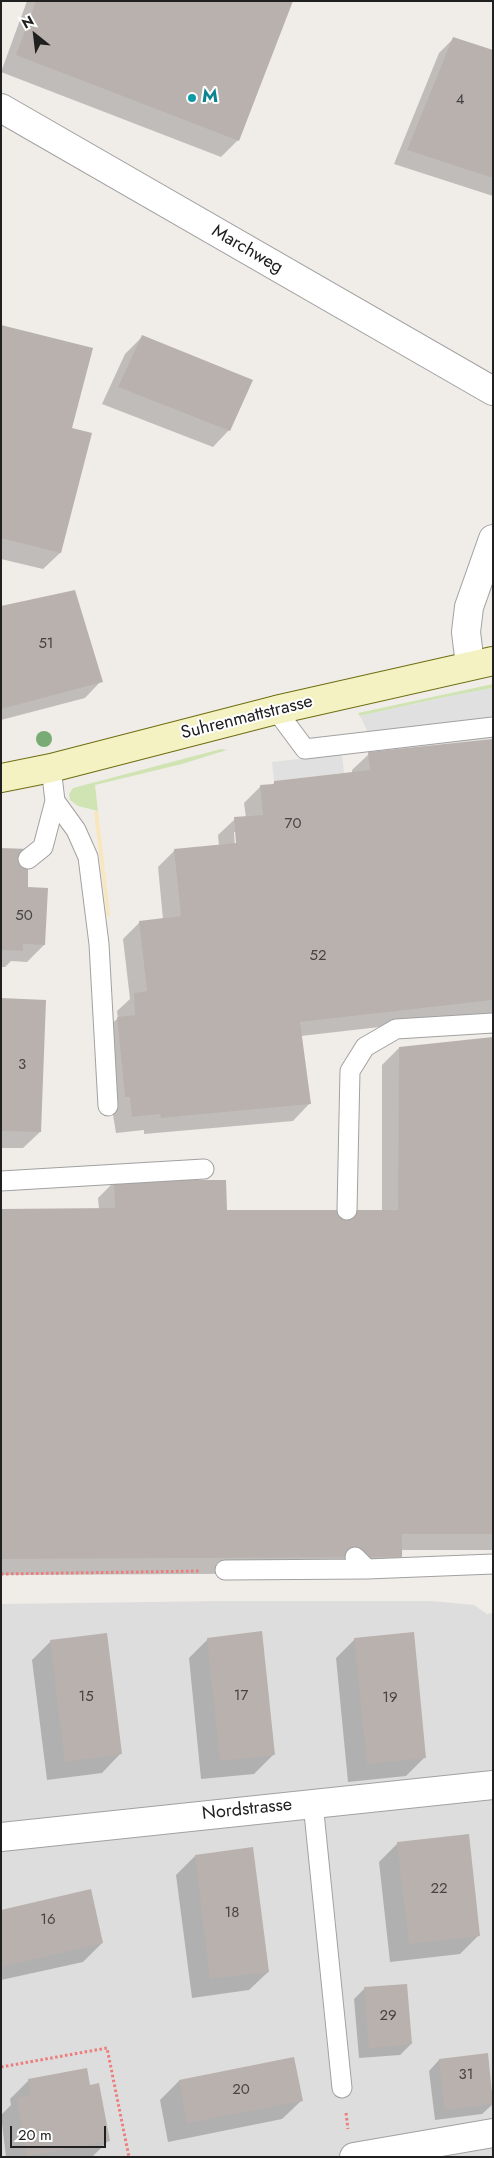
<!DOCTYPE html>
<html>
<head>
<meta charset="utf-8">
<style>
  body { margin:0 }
  #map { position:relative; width:494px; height:2158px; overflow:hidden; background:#f0ece8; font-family:Jost,sans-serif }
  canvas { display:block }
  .frame { position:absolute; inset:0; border:2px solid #202020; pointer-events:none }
  .north { position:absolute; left:10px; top:10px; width:50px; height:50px; -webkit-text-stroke:4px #fff; paint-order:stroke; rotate:331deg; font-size:14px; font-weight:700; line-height:20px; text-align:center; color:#202020 }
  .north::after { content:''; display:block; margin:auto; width:18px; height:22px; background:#202020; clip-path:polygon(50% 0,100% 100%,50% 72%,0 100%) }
  .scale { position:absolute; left:10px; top:2126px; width:96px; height:22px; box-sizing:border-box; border:2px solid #202020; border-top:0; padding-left:6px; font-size:15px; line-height:18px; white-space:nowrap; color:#202020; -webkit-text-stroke:4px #fff; paint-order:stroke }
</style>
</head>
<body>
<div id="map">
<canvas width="494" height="2158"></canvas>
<div class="frame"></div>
<div class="north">N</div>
<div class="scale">20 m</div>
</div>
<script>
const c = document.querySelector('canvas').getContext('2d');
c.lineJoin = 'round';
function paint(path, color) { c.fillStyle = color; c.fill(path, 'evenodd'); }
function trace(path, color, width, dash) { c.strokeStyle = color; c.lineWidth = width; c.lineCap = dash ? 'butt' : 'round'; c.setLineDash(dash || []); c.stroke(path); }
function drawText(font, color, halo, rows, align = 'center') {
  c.font = font + ' Jost,sans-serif'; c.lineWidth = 4; c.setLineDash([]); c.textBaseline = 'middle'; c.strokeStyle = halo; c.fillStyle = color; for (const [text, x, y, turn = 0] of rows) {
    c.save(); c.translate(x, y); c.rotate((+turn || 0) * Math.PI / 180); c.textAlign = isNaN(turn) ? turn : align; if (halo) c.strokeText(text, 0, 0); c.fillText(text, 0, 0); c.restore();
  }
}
const residential = new Path2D(`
  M223,1601H432L474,1605L487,1614L493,1613V2157H1V1604Z`);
const grass = new Path2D(`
  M493,684V688L441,698L360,716L358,713Z
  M221,749L227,750L182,764L95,785L98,811L78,806L70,800L69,794L73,788Z`);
const sand = new Path2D(`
  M98,811L110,916L107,917L94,812Z`);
const parking = new Path2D(`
  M493,688V739L377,751L360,716L441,698Z
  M342,754L344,773L274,781L272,762Z`);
const shadow = new Path2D(`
  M27,1H292L238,140L221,157L1,72Z
  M453,39L493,51V196L394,164L439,53Z
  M1,326L71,429L60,553L43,569L1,559Z
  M142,337L229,430L213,447L102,404L125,354Z
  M1,608L101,681L85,698L1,720Z
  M493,741V1014L301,1036L309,1104L293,1121L144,1134V1130L116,1133L100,1035L118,1018L117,1011L130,999L123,939L140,922L163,919L158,867L175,850L219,846L218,835L235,819L246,818L244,803L261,786H271L275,782L352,773V770L369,754ZM234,832H236L237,849H235Z
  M1,849L26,888L44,945L27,962L11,961L5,967H1Z
  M1,999L40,1132L23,1148H1Z
  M493,1038V1550H400V1556L384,1573L1,1575V1210L99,1209L98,1198L115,1181L226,1212L382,1211V1065L399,1048Z
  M208,1639L273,1755L254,1774L201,1779L189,1658Z
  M355,1639L425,1757L406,1776L348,1782L336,1658Z
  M51,1641L120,1754L102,1773L47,1780L32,1660Z
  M398,1843L478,1936L460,1954L390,1962L379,1862Z
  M195,1856L268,1972L249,1990L192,1998L176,1875Z
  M1,1912L102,1943L83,1962L1,1980Z
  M364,1989L411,2044L400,2055L359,2058L354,1999Z
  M487,2054L493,2104L482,2114L435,2120L429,2071L439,2060Z
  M29,2080L89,2086L108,2141L92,2157H6L1,2115L11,2105L10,2099Z
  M179,2081L301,2101L282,2119L168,2142L160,2100Z`);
const building = new Path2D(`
  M36,1H293L239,141L16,55Z
  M453,37L493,50V178L407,150Z
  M1,325L93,348L72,428L92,433L61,553L1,538Z
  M142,335L253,380L230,431L118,387Z
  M75,590L103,682L1,709V606Z
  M493,739V1000L300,1022L311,1104L161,1118L160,1114L132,1117L130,1097H125L117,1017L135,1015L134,993L147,991L139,921L181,916L174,849L236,843L234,817L263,815L260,785L274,784V781L370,770L368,752Z
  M1,848L28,849V887L48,888L45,945L23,944V951L1,950Z
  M1,998L46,1000L41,1132L1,1131Z
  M493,1037V1534H402V1557L1,1559V1209L115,1208L114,1180H226L227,1210H398L399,1047Z
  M262,1631L275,1755L220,1761L207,1638Z
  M414,1632L426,1758L367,1764L354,1638Z
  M107,1633L122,1754L65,1762L50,1640Z
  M469,1834L480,1936L409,1944L397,1842Z
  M253,1847L269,1972L210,1979L195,1855Z
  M91,1889L103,1943L1,1967V1910Z
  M407,1984L412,2044L369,2048L364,1987Z
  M488,2053L493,2104L445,2110L439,2059Z
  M294,2057L303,2101L187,2123L179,2080Z
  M87,2068L90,2085L99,2083L110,2141L27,2156L17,2098L31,2095L28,2079Z`);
const path = new Path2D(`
  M1,1574L201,1571
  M1,2067L107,2048L129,2157
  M346,2113L348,2129`);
const lane = new Path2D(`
  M276,710L305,749L493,727
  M51,768L55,801L76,830L88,857L99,944L108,1106
  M28,859L43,847L55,801
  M1,1181L204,1169
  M347,1210L350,1071L365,1047L396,1029L493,1023
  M355,1557L367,1569L493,1564
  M225,1570L367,1569
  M313,1803L342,2088`);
const street = new Path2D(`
  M1,108L493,391
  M470,665L466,632L469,607L493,539
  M1,1837L493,1785
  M354,2157L493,2133`);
const secondary = new Path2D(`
  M1,778L51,768L276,710L493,661`);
const trees = [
  [44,739]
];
const markers = [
  [192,98,5,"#0f9aa8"]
];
const numberNames = [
  ["4",460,100],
  ["51",46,644],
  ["70",293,824],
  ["50",24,916],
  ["52",318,956],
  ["3",22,1065],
  ["17",241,1696],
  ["15",86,1697],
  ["19",390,1698],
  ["22",439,1889],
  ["18",232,1913],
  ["16",48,1920],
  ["29",388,2016],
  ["31",466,2075],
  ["20",241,2090]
];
const cultureNames = [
  ["M",202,98]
];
const streetNames = [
  ["Marchweg",247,250,30],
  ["Suhrenmattstrasse",247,718,-14],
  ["Nordstrasse",247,1810,-6]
];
paint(residential, '#dedddd');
paint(grass, '#d0e4b3');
paint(sand, '#f8e6bd');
paint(parking, '#e0e0e0');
paint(shadow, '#0003');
paint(building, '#b9b1ad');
trace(lane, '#a1a1a1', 21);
trace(street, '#a1a1a1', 30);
trace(secondary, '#6d6e10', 30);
trace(path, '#ec7d7c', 3, [2.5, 2.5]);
trace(lane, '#fff', 19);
trace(street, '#fff', 28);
trace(secondary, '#f4f1c2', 28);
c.fillStyle = '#79ab75';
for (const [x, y] of trees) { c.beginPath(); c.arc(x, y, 8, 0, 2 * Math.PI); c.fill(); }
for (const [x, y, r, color] of markers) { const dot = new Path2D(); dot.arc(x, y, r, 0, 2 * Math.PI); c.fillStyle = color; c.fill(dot); trace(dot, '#fff', 2); }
drawText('15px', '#464443', null, numberNames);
drawText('bold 18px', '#0d838f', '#fff', cultureNames, 'left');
drawText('18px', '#202020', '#fff', streetNames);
</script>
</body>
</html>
